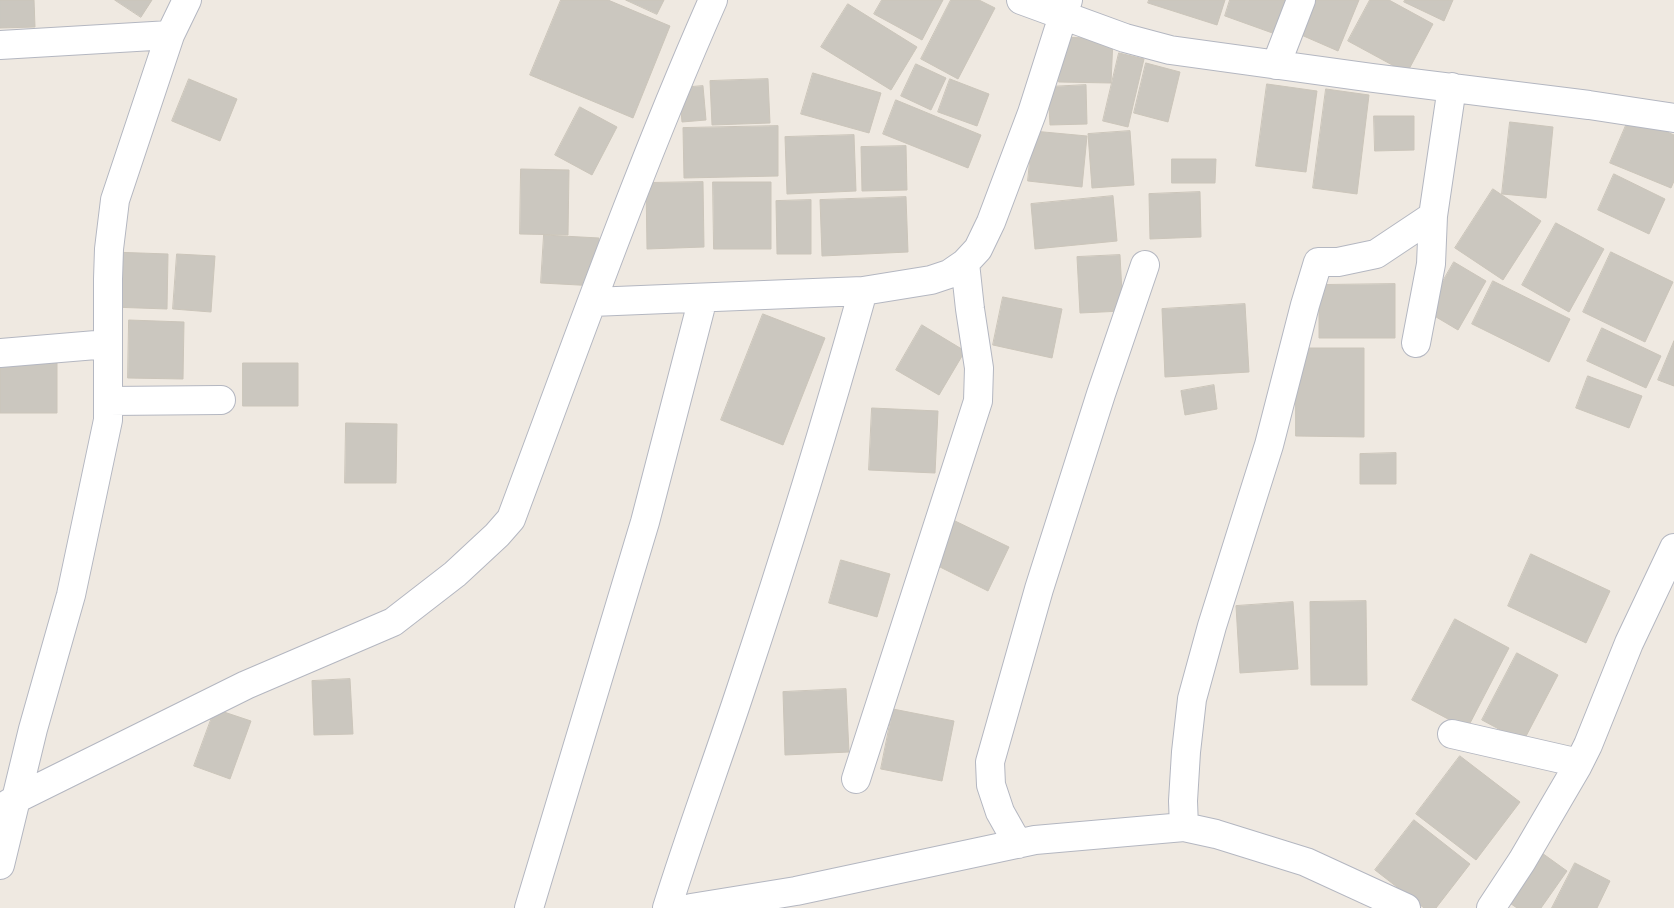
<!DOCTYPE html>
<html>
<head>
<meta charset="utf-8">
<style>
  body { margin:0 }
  canvas { display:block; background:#efe9e1 }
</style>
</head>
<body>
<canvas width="1674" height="908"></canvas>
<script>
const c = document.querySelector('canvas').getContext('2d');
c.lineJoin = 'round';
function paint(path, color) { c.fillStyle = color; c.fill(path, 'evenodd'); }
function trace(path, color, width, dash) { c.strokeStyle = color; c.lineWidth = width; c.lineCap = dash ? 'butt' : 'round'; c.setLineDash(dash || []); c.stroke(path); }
const building = new Path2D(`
  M0,0H34L35,27L0,28Z
  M115,0H152L141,17Z
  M561,0H608L670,26L633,118L530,75Z
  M626,0H664L657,14Z
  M882,0H943L922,40L874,14Z
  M951,0H979L995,8L958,79L921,59Z
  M1149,0H1225L1217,25L1148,3Z
  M1230,0H1291L1278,35L1225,16Z
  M1313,0H1359L1338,51L1299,34Z
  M1370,0H1389L1433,24L1407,73L1348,41Z
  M1405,0H1453L1444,21L1404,2Z
  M848,4L917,47L891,90L821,47Z
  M1060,37L1113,39L1111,83L1059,82Z
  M1119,53L1144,59L1128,127L1103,121Z
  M1146,63L1180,72L1168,122L1134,113Z
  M916,64L946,78L931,110L901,96Z
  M813,73L881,93L869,133L801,114Z
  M189,79L237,99L220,141L172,121Z
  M768,79L770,123L712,125L710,81Z
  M950,79L989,94L977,126L938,112Z
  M1267,84L1317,91L1306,172L1256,166Z
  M1086,85L1087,124L1050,125L1048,87Z
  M703,86L706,120L682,122L679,88Z
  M1326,89L1369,95L1357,194L1313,188Z
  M896,100L981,135L968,168L883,134Z
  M580,107L617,127L592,175L555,155Z
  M1374,116H1414V150L1375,151Z
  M1630,116L1674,135V181L1671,188L1610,163Z
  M1510,122L1553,127L1546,198L1502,194Z
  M778,126V176L684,178L683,128Z
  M1033,131L1087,136L1082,187L1028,181Z
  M1130,131L1134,185L1092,188L1088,134Z
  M854,135L856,191L787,194L785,137Z
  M906,146L907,190L862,191L861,147Z
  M1172,159H1216L1215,183H1172Z
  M521,169L569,170L568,235L520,234Z
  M1614,174L1665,199L1649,234L1598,210Z
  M703,182L704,247L647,249L646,183Z
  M713,182H771V249H714Z
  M1493,189L1541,221L1503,280L1455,248Z
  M1200,192L1201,237L1150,239L1149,194Z
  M1113,196L1117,241L1035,249L1031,204Z
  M906,197L908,252L822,256L820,200Z
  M811,200V254H777L776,201Z
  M1556,223L1604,249L1569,312L1522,285Z
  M544,235L599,238L597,286L541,283Z
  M112,252L168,254L167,309L111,307Z
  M1611,252L1673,282L1645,342L1583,312Z
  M177,254L215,256L211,312L173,309Z
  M1120,255L1123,311L1080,313L1077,257Z
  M1454,262L1486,281L1458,330L1426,311Z
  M1493,281L1570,319L1549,362L1472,324Z
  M1395,284V338H1319V285Z
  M1003,297L1062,309L1052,358L993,345Z
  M1245,304L1249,372L1165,377L1162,309Z
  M763,314L825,338L783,445L721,420Z
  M129,320L184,322L183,379L128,378Z
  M922,325L965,351L939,395L896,370Z
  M1602,328L1661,356L1646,388L1587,361Z
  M1674,341V386L1658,380Z
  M1296,348H1364V437L1296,436Z
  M57,363V413H0V364Z
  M243,363H298V406H243Z
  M1588,376L1642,396L1629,428L1576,408Z
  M1214,385L1217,409L1185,415L1181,391Z
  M872,408L938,411L935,473L869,470Z
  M346,423L397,424L396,483H345Z
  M1396,453V484H1360V454Z
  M953,520L1009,547L988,591L932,563Z
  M1531,554L1610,591L1586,643L1508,606Z
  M841,560L890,574L877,617L829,603Z
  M1366,601L1367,685H1311L1310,602Z
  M1293,602L1298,669L1240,673L1236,606Z
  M1455,619L1509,648L1467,729L1412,700Z
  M1517,653L1558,675L1523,742L1482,720Z
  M350,679L353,734L314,735L312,681Z
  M846,689L849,752L785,755L783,692Z
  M215,709L251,721L230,779L194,766Z
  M893,709L954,721L942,781L881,769Z
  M1460,756L1520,802L1476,860L1416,814Z
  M1414,820L1470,864L1436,908H1424L1375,870Z
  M1535,848L1567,871L1541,908H1517L1501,897Z
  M1575,863L1610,881L1597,908H1552Z`);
const minor = new Path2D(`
  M1021,0L1125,38L1170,50L1373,78L1589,105L1674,118
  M0,45L170,35
  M1276,65L1301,0
  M592,302L863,291L931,280L949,274L965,263L978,249L991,222L1032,113L1068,0
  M1416,343L1431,264L1433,216L1452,87
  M0,353L108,344
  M109,401L221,400
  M1452,734L1579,763
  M856,779L978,401L979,368L970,309L965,263
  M0,809L16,799L246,685L393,622L455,574L497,535L511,519C576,345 638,170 713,0
  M1184,827L1183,801L1186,752L1192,699L1212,626L1269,445L1305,305L1318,262H1338L1376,254L1433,216
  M1018,844L1000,812L991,785L990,762L1039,589L1101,394L1145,265
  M0,865L33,729L71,595L108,420V279L109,249L115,200L170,35L187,0
  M529,908L645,522L703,298
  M667,908C690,834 717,762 741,689C785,557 826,424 863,291
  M691,908L796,891L1035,840L1184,827L1216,834L1306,862L1406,908
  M1491,908L1522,861L1577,767L1588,745L1629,643L1674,548`);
paint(building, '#cbc7bf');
trace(building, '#cbc5ba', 1);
trace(minor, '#b4b7c1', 30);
trace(minor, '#fff', 28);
</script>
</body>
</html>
